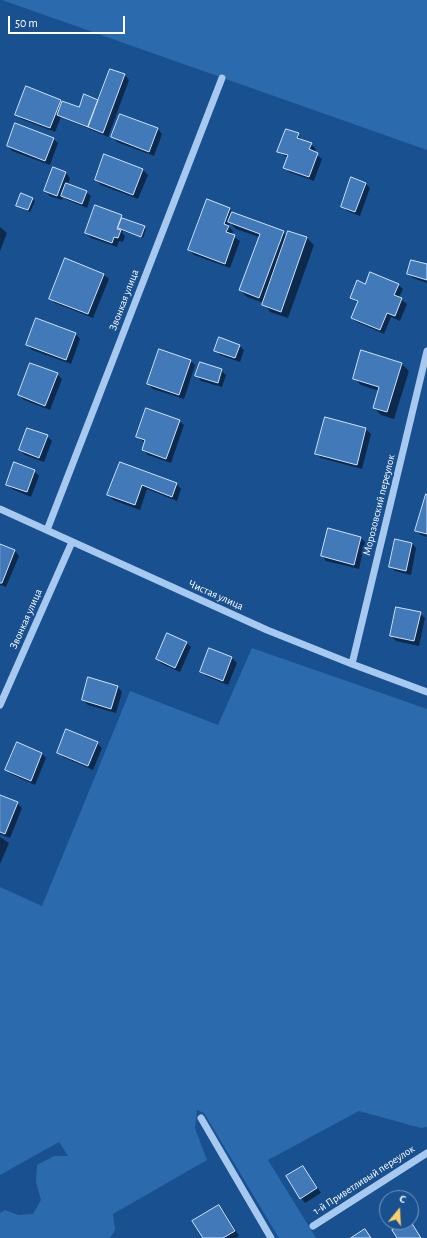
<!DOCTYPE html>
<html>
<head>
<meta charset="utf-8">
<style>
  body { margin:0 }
  #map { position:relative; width:427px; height:1238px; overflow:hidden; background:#195090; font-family:"Alegreya Sans",sans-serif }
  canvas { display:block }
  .north { position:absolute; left:379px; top:1190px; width:40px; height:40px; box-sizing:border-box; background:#195090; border:1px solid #7596bc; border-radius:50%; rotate:18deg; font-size:11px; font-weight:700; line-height:16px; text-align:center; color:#fff }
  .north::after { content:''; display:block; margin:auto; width:14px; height:18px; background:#ffcf65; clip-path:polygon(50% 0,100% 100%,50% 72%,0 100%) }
  .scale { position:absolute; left:8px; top:16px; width:117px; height:18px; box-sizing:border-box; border:2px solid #fff; border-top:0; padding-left:5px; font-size:12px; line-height:14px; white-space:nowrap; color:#fff; -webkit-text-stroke:3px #195090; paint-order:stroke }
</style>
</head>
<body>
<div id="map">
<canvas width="427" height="1238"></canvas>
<div class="north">С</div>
<div class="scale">50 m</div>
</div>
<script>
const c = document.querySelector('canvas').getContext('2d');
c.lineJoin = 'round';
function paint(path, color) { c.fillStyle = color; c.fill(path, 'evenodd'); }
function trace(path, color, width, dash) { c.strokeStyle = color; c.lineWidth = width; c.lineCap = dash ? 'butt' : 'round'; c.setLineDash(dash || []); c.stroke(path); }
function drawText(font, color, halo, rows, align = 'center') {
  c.font = font + ' "Alegreya Sans",sans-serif'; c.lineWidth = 4; c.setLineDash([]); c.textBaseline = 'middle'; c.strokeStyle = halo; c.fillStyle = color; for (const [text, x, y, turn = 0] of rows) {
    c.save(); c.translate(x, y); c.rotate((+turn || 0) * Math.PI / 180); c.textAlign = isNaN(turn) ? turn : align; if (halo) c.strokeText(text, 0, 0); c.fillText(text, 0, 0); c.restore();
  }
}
const green = new Path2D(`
  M2,0H427V150Z
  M252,648L427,709V1127L421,1128L359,1111L268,1160L316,1238H279L204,1113L197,1110L195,1128L207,1160L113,1214L115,1230L110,1238H0V1213L5,1210L18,1215L33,1214L41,1200L36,1182L37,1165L54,1156H68L59,1142L0,1175V887L42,906L130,691L218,725Z`);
const shadow = new Path2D(`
  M111,70L125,75L129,80L108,137L61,117L55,132L21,119L16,114L61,100L80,109L85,96L99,101Z
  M121,115L158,129L162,134L154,156L117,142L113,137Z
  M298,134L302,141L311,144L316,149L314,153L322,159L314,181L289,172L285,167L288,158L278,151Z
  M53,138L58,143L50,165L12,151L8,146Z
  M105,156L143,170L148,175L138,199L101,185L96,180Z
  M53,168L66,173L70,178L68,185L86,192L91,196L87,208L67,200L63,197L62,200L50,196L45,191Z
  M366,184L370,188L360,216L347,211L342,206Z
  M33,199L35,201L30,212L17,206Z
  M96,207L144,227L146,229L143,238L123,231L122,233L125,236L123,242L119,241L117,247L91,238L86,233Z
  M229,208L234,214L283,232L287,236L289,232L307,238L314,245L288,318L270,312L264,303L247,297L240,290L259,237L236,229L230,223L229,227L233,231L232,235L240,241L230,268L194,255L189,250Z
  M0,227L7,233L0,251Z
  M427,265V283L413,278L408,273Z
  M104,275L109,279L93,318L55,303L50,299Z
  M398,284L403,289L399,298L407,304L400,321L391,317L384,334L357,322L352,318L358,303L351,298L366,285Z
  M76,334L80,339L71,364L32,350L27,345Z
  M239,345L244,350L240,362L220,355L215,350Z
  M190,360L195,365L184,399L153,389L148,384Z
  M402,364L409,371L394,419L381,415L374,408L379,391L361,385L354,378Z
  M221,370L226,375L222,387L201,381L197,376Z
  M57,374L62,379L50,410L24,400L19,395Z
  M326,418L366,429L371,434L362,469L321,458L316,454Z
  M179,421L184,425L171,463L148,455L143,450L145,443L137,437Z
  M47,436L52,441L44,462L25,455L20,450Z
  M120,463L177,484L181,489L177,501L147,489L140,510L113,500L109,495Z
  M34,471L39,476L31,497L12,489L7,484Z
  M427,496V537L421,535L416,530Z
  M361,538L365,542L359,569L326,561L322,556Z
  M412,543L416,548L411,575L395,571L390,566Z
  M0,545L15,551L19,556L6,587L0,585Z
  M420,613L425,618L419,646L396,641L391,636Z
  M186,642L191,647L180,672L162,664L157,659Z
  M210,649L232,658L237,663L228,685L206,676L201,672Z
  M118,687L122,692L116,713L88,705L83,700Z
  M97,743L102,748L93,770L63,757L58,752Z
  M42,754L46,758L35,785L11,774L6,770Z
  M0,796L17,803L22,808L10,838L0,834Z
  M0,837L9,843L0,864Z
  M303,1167L321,1193L305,1203L301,1198Z
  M219,1206L224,1211L239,1236L236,1238H204Z`);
const building = new Path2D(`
  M110,69L125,74L103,133L88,127Z
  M26,86L61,100L50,128L15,115Z
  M84,94L98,100L88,127L57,115L62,101L79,107Z
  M120,114L158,128L149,152L111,137Z
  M15,123L54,138L45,161L7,146Z
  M286,129L299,133L297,138L312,143L309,149L318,153L309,177L283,168L288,155L277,152Z
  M104,154L143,169L133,195L95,180Z
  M53,167L66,172L57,196L44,191Z
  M351,177L366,183L355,212L341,207Z
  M66,183L87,191L82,204L61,196Z
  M21,193L33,198L28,210L16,206Z
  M207,199L230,208L224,224L229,226L226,232L235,235L225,264L188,250Z
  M95,205L122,215L117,229L121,230L118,238L114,237L112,243L85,233Z
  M232,212L284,231L259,298L239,290L260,234L228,222Z
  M122,218L145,226L141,237L118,228Z
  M288,231L307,237L281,312L262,305Z
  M65,258L104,274L88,314L49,299Z
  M411,260L427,264V280L407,274Z
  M370,272L399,284L394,295L402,298L395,316L387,313L380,330L351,318L358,301L350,298L357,280L365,284Z
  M36,318L76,333L66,360L26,345Z
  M219,337L240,345L235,358L214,351Z
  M159,349L191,360L179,395L147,384Z
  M361,350L402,363L387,412L373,408L379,387L353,379Z
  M200,362L222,369L218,383L195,376Z
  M30,363L58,373L45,406L18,395Z
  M146,408L180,420L166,459L142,450L145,440L136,437Z
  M325,417L366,428L357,465L315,454Z
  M27,428L48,435L39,458L19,450Z
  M14,462L35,470L27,492L6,485Z
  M120,462L177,483L172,497L142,485L135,505L107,495Z
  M426,494L427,495V534L415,531Z
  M328,528L361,537L354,565L321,556Z
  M395,539L412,543L406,571L389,567Z
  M0,544L15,550L2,583H0Z
  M396,607L421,612L414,641L390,636Z
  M167,633L187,642L175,668L156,659Z
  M209,648L232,657L223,681L200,672Z
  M88,677L118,686L111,709L82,700Z
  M66,729L98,742L88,766L57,753Z
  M17,742L42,753L31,781L5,770Z
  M0,795L18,802L5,834L0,832Z
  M303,1166L317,1188L300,1199L286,1176Z
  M219,1205L235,1231L223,1238H203L192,1221Z
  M405,1222H411L421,1238H397L392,1230Z
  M365,1229L371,1238H351Z`);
const minor = new Path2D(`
  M0,509L267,630L352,664L427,692
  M47,530L222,78
  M352,664L427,351
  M0,705L72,542
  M201,1118L271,1238
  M313,1226L427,1153`);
const streetNames = [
  ["Звонкая улица",124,300,-69],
  ["Морозовский переулок",379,505,-76],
  ["Чистая улица",216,595,24],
  ["Звонкая улица",26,619,-66],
  ["1-й Приветливый переулок",364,1180,-33]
];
paint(green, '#2c6aae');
paint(shadow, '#0007');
paint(building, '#4279b8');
trace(building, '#cee3fb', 1);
trace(minor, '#a7c9ef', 7);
drawText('11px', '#fff', '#195090', streetNames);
</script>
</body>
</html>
